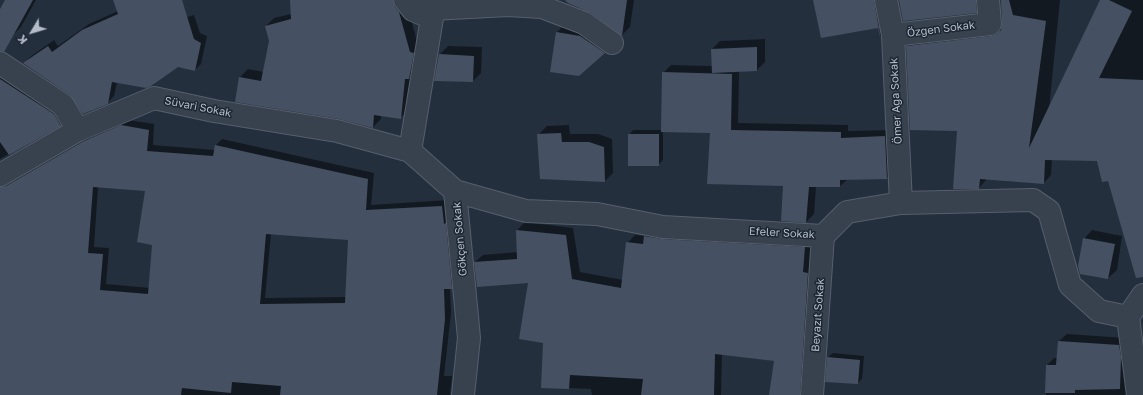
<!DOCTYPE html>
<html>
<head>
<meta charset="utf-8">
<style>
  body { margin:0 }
  #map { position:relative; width:1143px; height:395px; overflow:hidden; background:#242f3e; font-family:"Golos Text",sans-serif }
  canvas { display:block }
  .north { position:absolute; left:12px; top:12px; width:40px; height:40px; -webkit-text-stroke:3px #1d2633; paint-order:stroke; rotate:232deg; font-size:11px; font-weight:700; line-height:16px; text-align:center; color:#b4bcc9 }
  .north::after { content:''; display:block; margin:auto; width:14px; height:18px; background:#b4bcc9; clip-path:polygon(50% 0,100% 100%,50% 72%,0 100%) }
</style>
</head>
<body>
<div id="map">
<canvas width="1143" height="395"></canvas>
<div class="north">K</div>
</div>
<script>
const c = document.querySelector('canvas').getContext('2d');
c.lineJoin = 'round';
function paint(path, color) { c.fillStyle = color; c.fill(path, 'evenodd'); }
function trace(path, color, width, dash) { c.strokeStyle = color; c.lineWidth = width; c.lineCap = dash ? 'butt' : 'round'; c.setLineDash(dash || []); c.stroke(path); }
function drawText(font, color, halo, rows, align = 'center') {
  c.font = font + ' "Golos Text",sans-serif'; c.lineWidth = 3; c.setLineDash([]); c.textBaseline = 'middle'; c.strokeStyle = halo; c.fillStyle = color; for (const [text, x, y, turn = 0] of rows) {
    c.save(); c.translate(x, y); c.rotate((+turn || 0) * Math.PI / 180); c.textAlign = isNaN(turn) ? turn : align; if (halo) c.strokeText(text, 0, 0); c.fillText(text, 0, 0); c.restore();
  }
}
const shadow = new Path2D(`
  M6,0H36L21,27L13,35L0,28V11Z
  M115,0H150L158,26L194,15L200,33L207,36L201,64L195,70L178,66L117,82L114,96L107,103L71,94L24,63L30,57L54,40L58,46L89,24L118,11Z
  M291,0H404L407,4L418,45L409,110L400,118L381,115V119L373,127L240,77L248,69L264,72L270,41L266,26L274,18L291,14Z
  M566,0H634L630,27L622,35L592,12Z
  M814,0H882L888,33L881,39L879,27L822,37Z
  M900,0H983V5L976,12Z
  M1002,0H1060L1049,109L1101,0H1143V241L1098,160L1052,159L1051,175L1044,183L986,179V180L979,188L958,130L907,46L914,39L1002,28Z
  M565,24L612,44L604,53L557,32Z
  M765,39V62L757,70L739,71L738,123L848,125V131L892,130L894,170L887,178L848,179L840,186H816L814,214L806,222L785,185L711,132L663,131V160L658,165L629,135L633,130H662L663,73L671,65L713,66L712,49L720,41Z
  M448,46L482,47L481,73L473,81L440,54Z
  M8,73L66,118L60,125L0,159V78Z
  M128,120L154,124L153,145L215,150L216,145L222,139L374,173L371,205L448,200L458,281L450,288L451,313L444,376H452L450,395H0V180L91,135ZM98,187L146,190L154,244L150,288L106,284L109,248L94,247ZM271,233L349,239L347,297L265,298Z
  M569,125L570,134H598L612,139L613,173L605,181L538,135L547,126Z
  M525,222L573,228L580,272L623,280L627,243L635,235L645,236L653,229L812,240L806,395H770L775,361L722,354L721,395H592L591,389L542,387L544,342L530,282L475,262L483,255L518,252L517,230Z
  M1092,230L1122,236L1117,270L1108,278L1084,239Z
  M1067,334L1126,338L1135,395H1046L1047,365L1054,358H1058L1059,341Z
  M833,353L864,356L862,379L858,383L828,357Z`);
const building = new Path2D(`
  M5,0H33L4,52L0,51V9Z
  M113,0H182L194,39L201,43L195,71L178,67L151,86L146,88L112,82L108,104L83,114L70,95L23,63L48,46L52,52L82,30L118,14Z
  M290,0H393L395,7L399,12L410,52L414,53L409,79H405L401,119L374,115L373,128L339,119L235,102L239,77L261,81L269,41L265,26L291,19Z
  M565,0H627L622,36L591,13L568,3Z
  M813,0H874L881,41L878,28L821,38Z
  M899,0H976L977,13L903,21Z
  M1001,0H1009L1013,15L1046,21L1029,148L1100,0H1109L1132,11L1099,78L1143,80V277L1136,278L1108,181L1102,182L1097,161L1045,160L1044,184L980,179L979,189H953L957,131L910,130L906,46L991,36L997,34L1001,30L1002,23Z
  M556,32L580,36L605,53L579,76L550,72Z
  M757,47V71L712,73L711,49Z
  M439,54L474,56L473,82L434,81Z
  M662,72L732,74L731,130L841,132V138L885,136L887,179L840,180V187H809L806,223L781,221L783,186L707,184L710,133L661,132Z
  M0,79L54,114L61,126L9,155L0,142Z
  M121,125L149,130L147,151L213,156L215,145L368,179L366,210L442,206L444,224L446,223L452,289H444L445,319L437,395H280L281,386L232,382L231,393L182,388L181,395H0V187L6,186L84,141ZM93,187L145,191L137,242L152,245L148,294L100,290L103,254L88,253ZM266,234L348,240L345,303L260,304Z
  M561,133L562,142H589L604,147L605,182L540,179L537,134Z
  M628,134H659V166H628Z
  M516,230L566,235L572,279L621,288L626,242L643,244L644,236L662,239L805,247L803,272L808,273L800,395H769L774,361L715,354L714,395H641L643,379L570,375L569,389L541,388L543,343L519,339L528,283L477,287L474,262L517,259Z
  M1083,238L1115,244L1108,279L1080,274L1078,266Z
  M1058,341L1119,345L1121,357L1120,389L1075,390V393H1045L1046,365H1056Z
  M827,357L860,360L858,384L825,382Z`);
const street = new Path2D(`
  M405,0L413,10L432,18L410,151L455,191L469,338L463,395
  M886,0L893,35L901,203
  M508,5L542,7L584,23L612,43
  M413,10L508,5L510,0
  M893,35L990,24L988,0
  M0,63L63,105L78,130
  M0,175L78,130L154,98L214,111L337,131L410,151
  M455,191L526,211L597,214L663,227L823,236L847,212L901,203L1033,200L1049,211L1070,285L1099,311L1128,317
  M812,395L823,236
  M1138,395L1128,317L1143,295`);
const streetNames = [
  ["Özgen Sokak",941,29,-7],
  ["Ömer Ağa Sokak",896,101,-93],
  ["Süvari Sokak",198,107,11],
  ["Efeler Sokak",782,233,3],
  ["Gökçen Sokak",460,239,-95],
  ["Beyazıt Sokak",818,315,-86]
];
paint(shadow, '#0007');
paint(building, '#455162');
trace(street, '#565f6c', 24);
trace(street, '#38414e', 22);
drawText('11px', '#b4bcc9', '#1d2633', streetNames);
</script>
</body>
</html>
